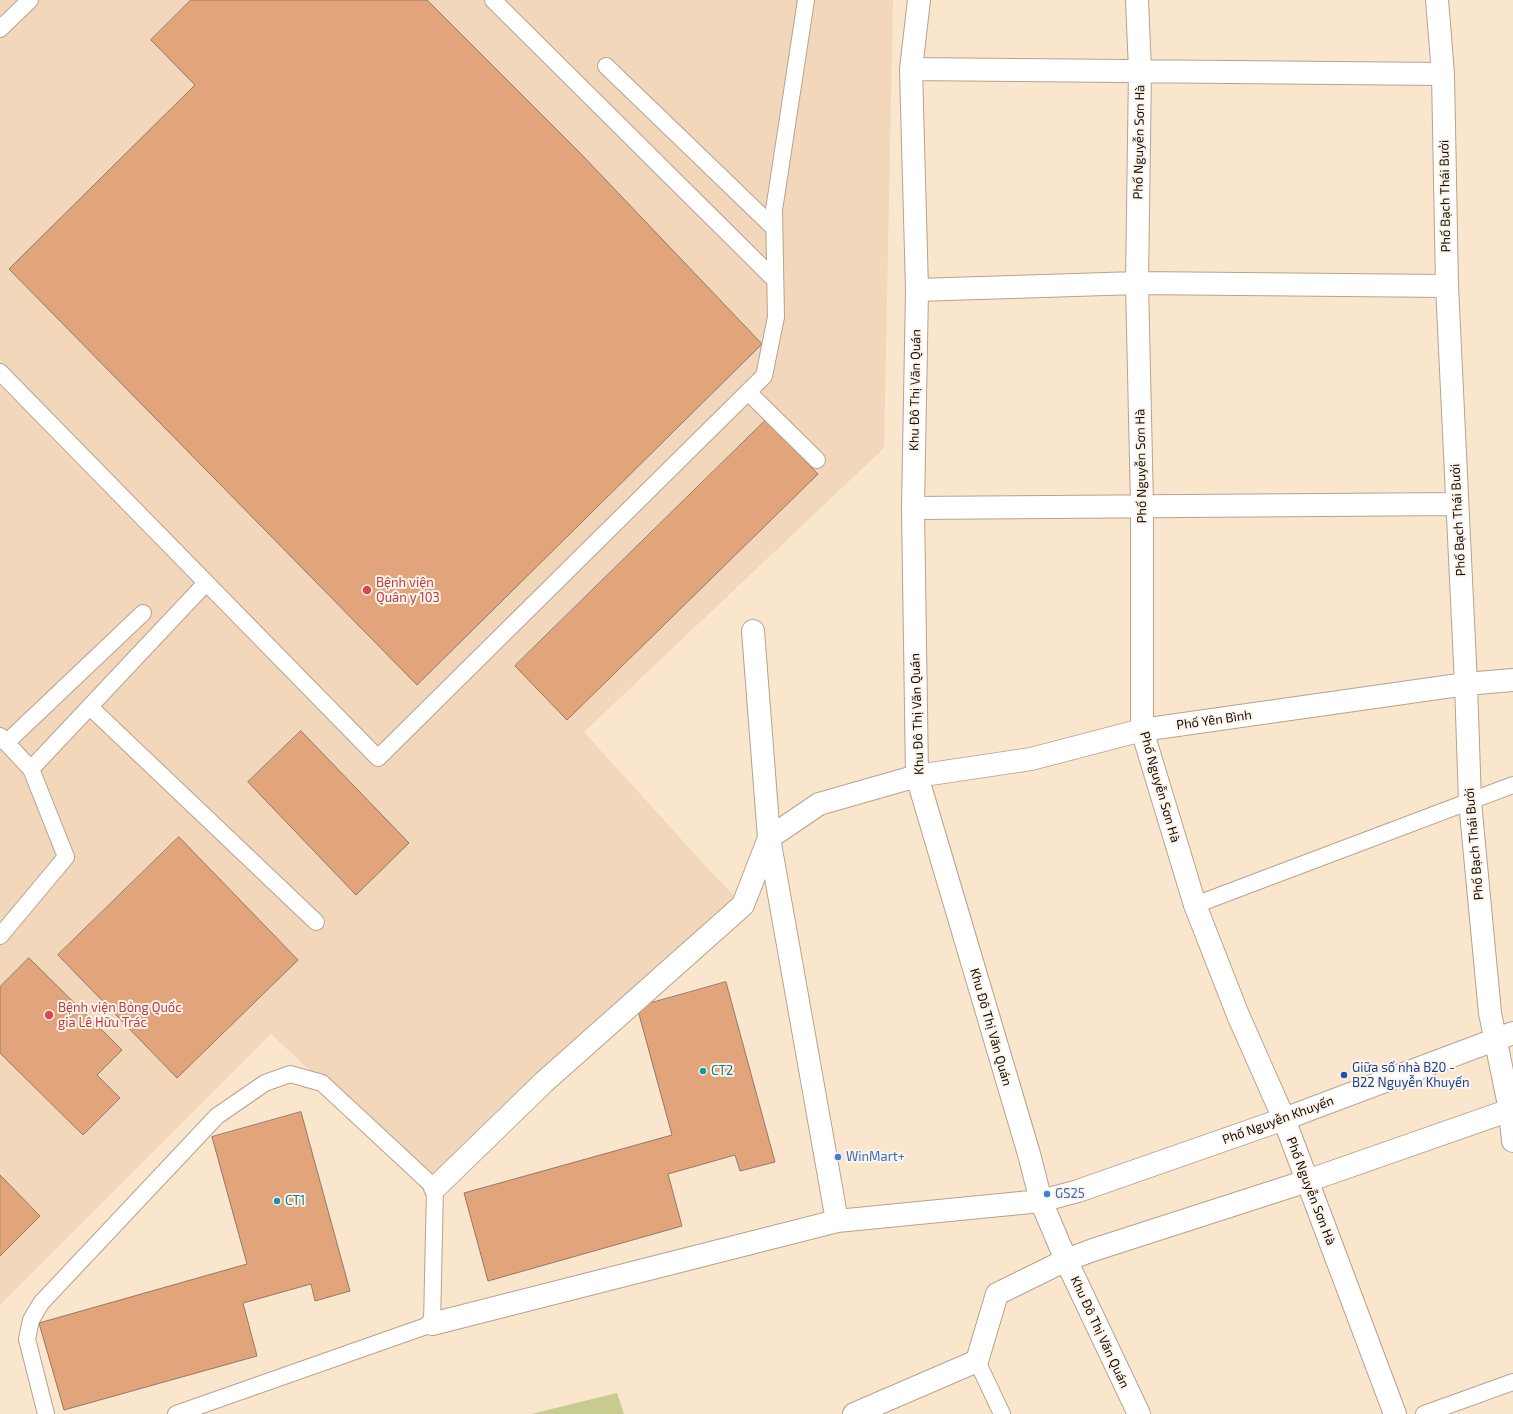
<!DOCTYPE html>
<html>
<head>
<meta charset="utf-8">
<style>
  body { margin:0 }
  canvas { display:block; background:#fae5cd }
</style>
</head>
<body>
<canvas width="1513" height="1414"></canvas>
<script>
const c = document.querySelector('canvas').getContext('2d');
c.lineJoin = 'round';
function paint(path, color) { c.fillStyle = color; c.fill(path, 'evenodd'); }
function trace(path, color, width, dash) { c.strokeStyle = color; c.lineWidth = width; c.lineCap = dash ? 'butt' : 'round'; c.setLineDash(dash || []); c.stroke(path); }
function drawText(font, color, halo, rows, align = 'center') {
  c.font = font + ' "Exo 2",sans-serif'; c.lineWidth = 4; c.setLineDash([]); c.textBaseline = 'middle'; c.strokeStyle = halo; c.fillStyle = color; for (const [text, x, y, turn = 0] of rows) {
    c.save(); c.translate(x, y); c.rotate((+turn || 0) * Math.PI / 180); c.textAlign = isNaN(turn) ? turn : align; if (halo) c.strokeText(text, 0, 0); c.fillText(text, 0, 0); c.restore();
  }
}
const built = new Path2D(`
  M0,0H893L884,448L584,732L712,873L743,905L435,1188L271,1034L0,1305Z`);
const green = new Path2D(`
  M617,1393L624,1414H531Z`);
const building = new Path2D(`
  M191,0H427L581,154L762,344L417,685L9,269L195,85L151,40Z
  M766,420L818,474L567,720L515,666Z
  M301,731L409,843L356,895L248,782Z
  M179,837L298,960L177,1078L58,955Z
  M29,958L122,1050L97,1075L120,1098L83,1135L0,1053V987Z
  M726,982L775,1162L740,1171L735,1155L668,1174L682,1226L488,1281L464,1193L672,1135L637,1007Z
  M301,1112L350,1291L315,1301L311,1284L243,1303L257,1356L64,1410L39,1323L247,1264L212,1137Z
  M0,1175L40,1216L0,1256Z`);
const service = new Path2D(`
  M493,0L775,280
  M0,29L30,0
  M606,66L774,228
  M0,372L378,758L764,376L776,317L774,210L806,0
  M748,392L817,460
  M90,707L316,922
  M0,736L31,769L66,857L0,936
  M6,743L143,613
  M31,769L206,583
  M1195,905L1513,785
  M977,1361L1002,1414
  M46,1414L27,1339L31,1320L41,1303L217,1116L265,1083L290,1074L322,1083L435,1188L432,1324L176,1414
  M1424,1414L1513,1382`);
const minor = new Path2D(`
  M919,0L911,69L917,290L913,508L917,776L1029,1154L1041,1201L1066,1260L1139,1414
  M1137,0L1140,70L1137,283L1142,506V730L1195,905L1238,1015L1284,1119L1395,1414
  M1437,0L1443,74L1447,286L1466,684L1470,802L1490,1013L1510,1110L1513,1141
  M911,69L1443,74
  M917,290L1137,283L1447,286
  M913,508L1457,504
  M753,631L769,838L837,1221
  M435,1188L544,1082L743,905L769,838L819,804L917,776L1031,759L1142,730L1466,684L1513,680
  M432,1324L837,1221L1041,1201
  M854,1414L977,1361L997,1294L1066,1260`);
const tertiary = new Path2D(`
  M1041,1201L1078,1191L1284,1119L1513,1033
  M1066,1260L1093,1250L1307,1181L1513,1109`);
const markers = [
  [367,590,5,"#e0444e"],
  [49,1015,5,"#e0444e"],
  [703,1071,4,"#0f9aa8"],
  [1344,1075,4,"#1a4fb4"],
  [838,1157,4,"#3f7fe0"],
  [1047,1194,4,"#3f7fe0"],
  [277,1201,4,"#0f9aa8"]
];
const streetNames = [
  ["Phố Nguyễn Sơn Hà",1139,142,-89],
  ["Phố Bạch Thái Bưởi",1445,196,-91],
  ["Khu Đô Thị Văn Quán",915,390,-89],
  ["Phố Nguyễn Sơn Hà",1141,466,-91],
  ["Phố Bạch Thái Bưởi",1458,520,-93],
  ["Khu Đô Thị Văn Quán",917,714,-92],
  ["Phố Yên Bình",1214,720,-8],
  ["Phố Nguyễn Sơn Hà",1160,787,74],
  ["Phố Bạch Thái Bưởi",1474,844,-95],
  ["Khu Đô Thị Văn Quán",991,1027,74],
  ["Phố Nguyễn Khuyến",1278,1120,-20],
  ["Phố Nguyễn Sơn Hà",1311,1191,69],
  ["Khu Đô Thị Văn Quán",1100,1332,65]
];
const healthNames = [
  ["Bệnh viện",376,583],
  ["Quân y 103",376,598],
  ["Bệnh viện Bỏng Quốc",58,1008],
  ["gia Lê Hữu Trác",58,1023]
];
const transitNames = [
  ["Giữa số nhà B20 -",1352,1068],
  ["B22 Nguyễn Khuyến",1352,1083]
];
const cultureNames = [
  ["CT2",711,1071],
  ["CT1",285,1201]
];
const shopNames = [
  ["WinMart+",846,1157],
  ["GS25",1055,1194]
];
paint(built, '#f2d7ba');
paint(green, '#c8cb8f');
paint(building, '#e1a47b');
trace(building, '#927969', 1);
trace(service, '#b7a38d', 18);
trace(minor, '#b7a38d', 24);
trace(tertiary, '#b7a38d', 24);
trace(service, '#fff', 16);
trace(minor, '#fff', 22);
trace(tertiary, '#fff', 22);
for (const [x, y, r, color] of markers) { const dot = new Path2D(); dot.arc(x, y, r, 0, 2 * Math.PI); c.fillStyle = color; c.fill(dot); trace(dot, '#fdf4eb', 1.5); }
drawText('13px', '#150e07', '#fdf4eb', streetNames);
drawText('13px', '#be3a42', '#fdf4eb', healthNames, 'left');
drawText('13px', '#164399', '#fdf4eb', transitNames, 'left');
drawText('13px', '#0d838f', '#fdf4eb', cultureNames, 'left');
drawText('13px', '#366cbe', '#fdf4eb', shopNames, 'left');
</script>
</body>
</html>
